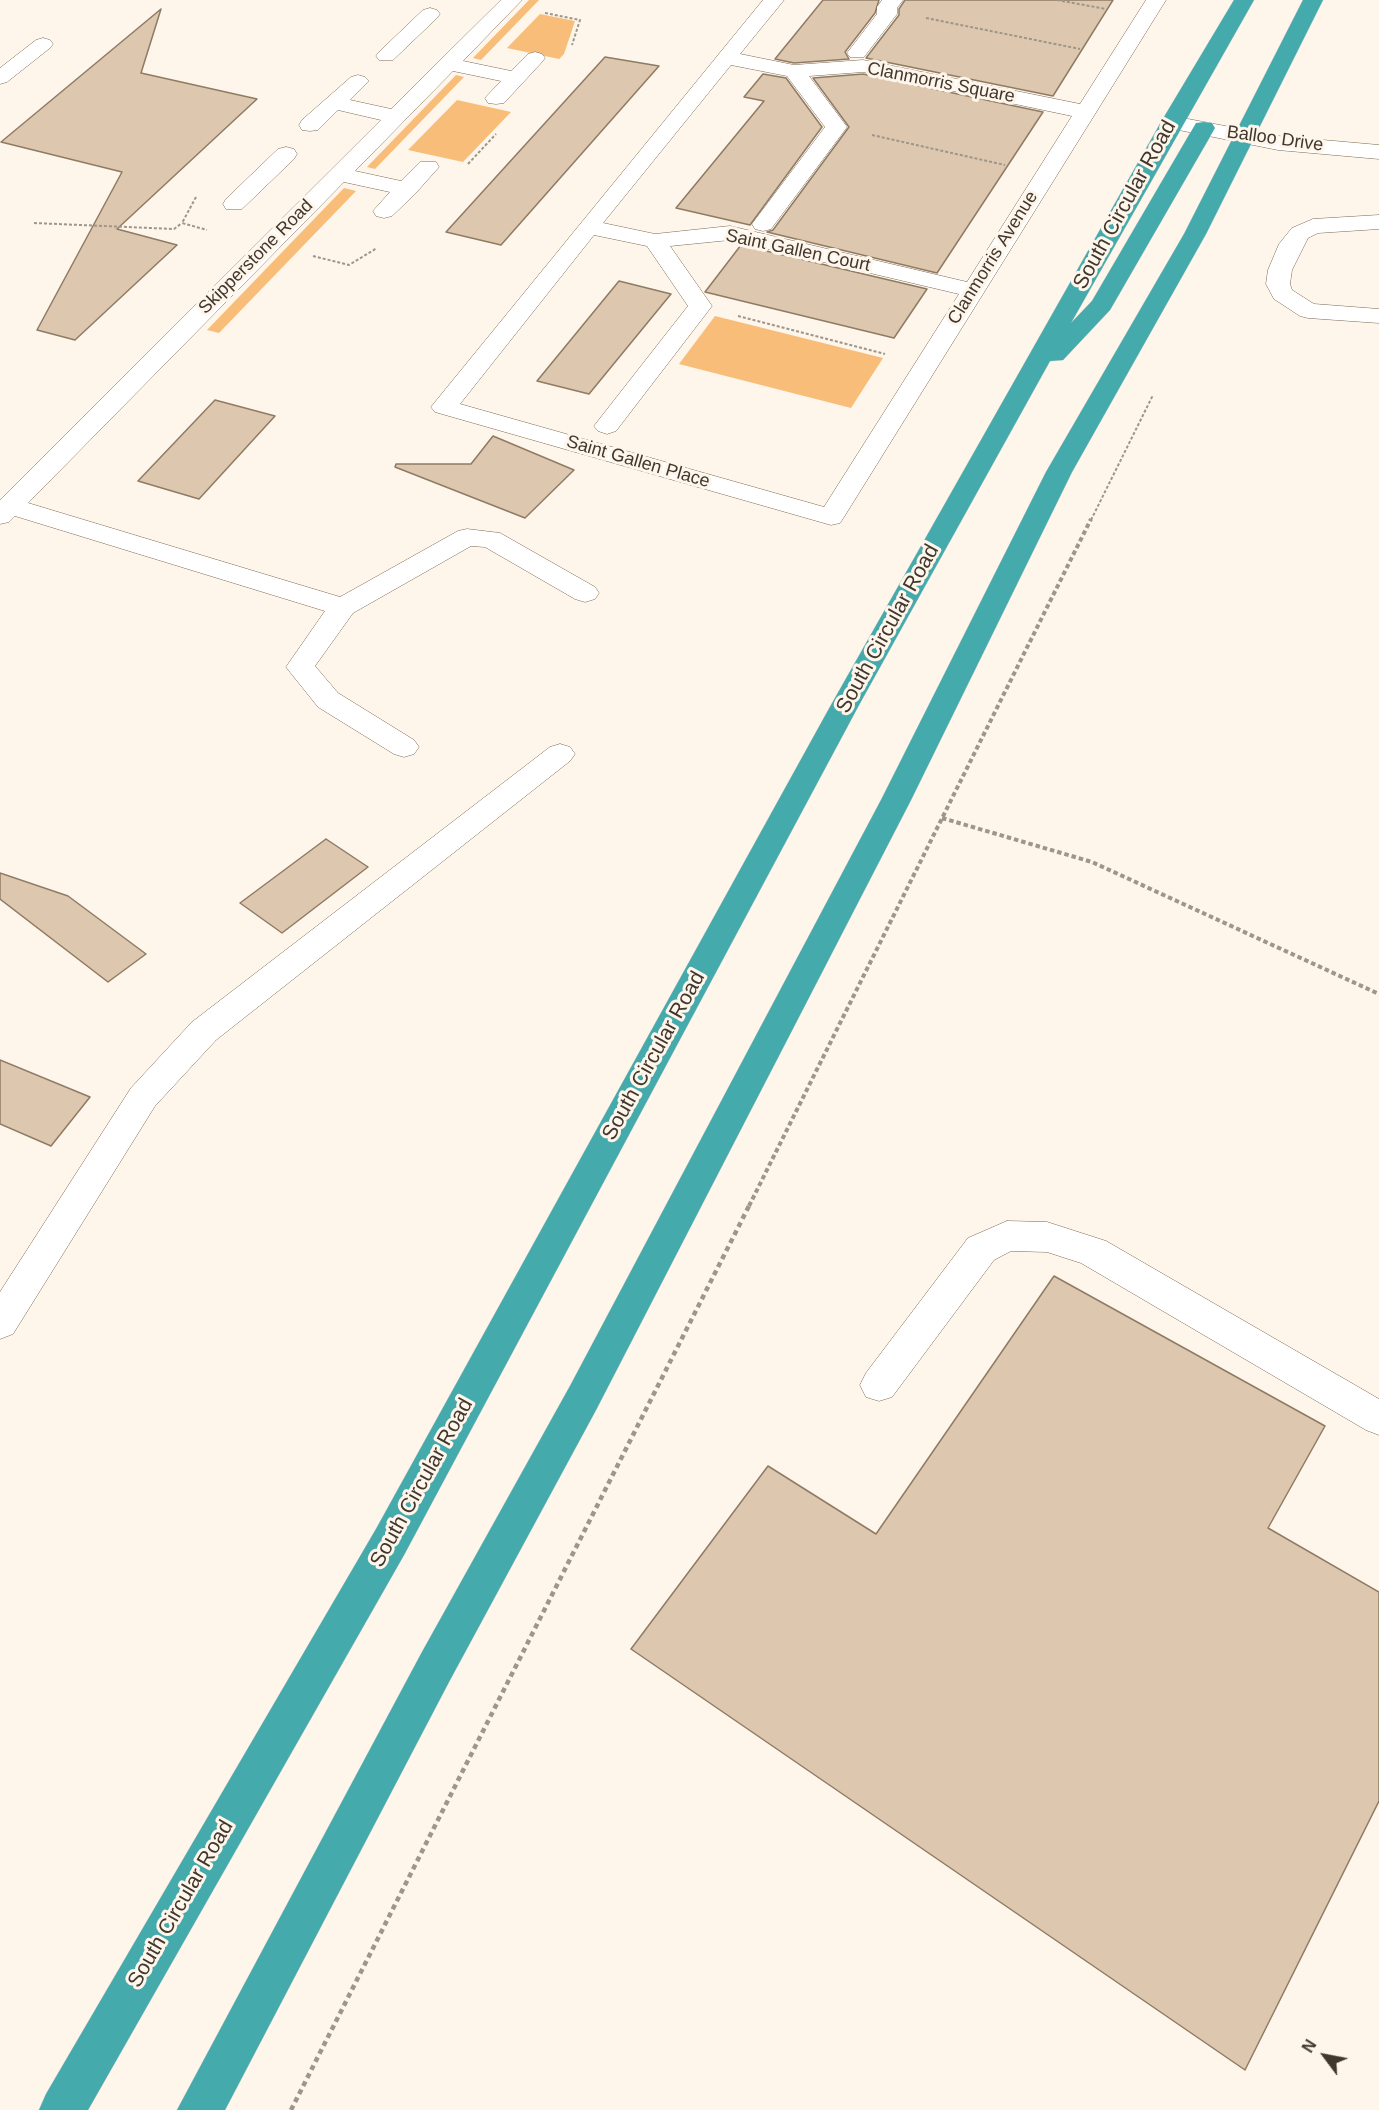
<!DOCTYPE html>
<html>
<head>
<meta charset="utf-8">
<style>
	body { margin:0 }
	#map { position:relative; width:1379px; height:2110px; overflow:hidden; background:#fef5eb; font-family:Helvetica,sans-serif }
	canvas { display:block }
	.north { position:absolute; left:1295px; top:2026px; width:60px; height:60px; -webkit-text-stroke:4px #fef5eb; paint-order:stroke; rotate:302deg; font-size:16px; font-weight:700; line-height:24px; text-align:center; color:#41372e }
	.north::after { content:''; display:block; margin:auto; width:21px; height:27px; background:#41372e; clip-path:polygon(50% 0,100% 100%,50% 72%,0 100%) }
</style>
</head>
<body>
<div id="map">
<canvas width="1379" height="2110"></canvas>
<div class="north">N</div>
</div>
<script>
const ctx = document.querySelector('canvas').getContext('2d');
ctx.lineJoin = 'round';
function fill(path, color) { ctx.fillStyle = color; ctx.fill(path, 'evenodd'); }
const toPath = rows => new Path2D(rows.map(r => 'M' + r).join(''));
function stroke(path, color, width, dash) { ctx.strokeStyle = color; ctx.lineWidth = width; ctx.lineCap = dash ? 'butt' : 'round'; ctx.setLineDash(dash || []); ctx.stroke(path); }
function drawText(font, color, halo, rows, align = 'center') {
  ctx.font = font + ' Helvetica,sans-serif'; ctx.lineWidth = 6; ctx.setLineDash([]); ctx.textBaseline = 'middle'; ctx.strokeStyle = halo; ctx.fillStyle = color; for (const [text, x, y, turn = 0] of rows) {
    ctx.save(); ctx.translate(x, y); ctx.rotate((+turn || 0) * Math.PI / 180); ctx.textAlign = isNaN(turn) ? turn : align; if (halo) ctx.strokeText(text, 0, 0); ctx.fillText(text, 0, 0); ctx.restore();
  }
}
fill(toPath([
	[529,0,539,0,481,60,473,58],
	[540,14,575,21,564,54,559,59,507,48],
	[456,75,464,77,375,169,367,167],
	[457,100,511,112,463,162,408,150],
	[344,188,356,191,219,333,207,330],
	[715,316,883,358,851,408,679,364]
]), '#f8bd79');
const building = toPath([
	[823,0,879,0,875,13,845,52,849,59,794,63,775,59,823,0],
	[905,0,1113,0,1053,96,866,58,899,15,899,9,905,0],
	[161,9,141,73,257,99,117,229,177,245,75,340,37,330,122,172,1,142,161,9],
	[605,57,659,66,501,245,446,232,605,57],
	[763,74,786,78,822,127,750,225,676,208,764,101,744,97,763,74],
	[863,74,1043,112,937,273,767,232,773,230,849,127,813,78,863,74],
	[741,245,927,289,894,338,705,292,741,245],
	[619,281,671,294,589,394,537,381,619,281],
	[215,400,275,416,199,499,138,481,215,400],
	[493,436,574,470,525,518,395,467,396,464,471,464,493,436],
	[326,839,368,867,282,933,240,903,326,839],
	[0,873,68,896,146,954,108,982,0,899,0,873],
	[0,1060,90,1097,51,1146,0,1124,0,1060],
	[1054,1276,1325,1426,1268,1528,1379,1592,1379,1801,1245,2070,631,1649,768,1466,876,1534,1054,1276]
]);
fill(building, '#ddc7ae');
stroke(building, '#8f7b64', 1.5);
const minor = toPath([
	[501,0,522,0,463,61,511,71,528,54,535,52,542,54,545,58,542,62,504,103,496,104,488,103,485,98,501,81,453,71,355,171,401,181,420,162,436,162,439,167,415,194,392,216,384,218,376,216,373,211,390,192,344,182,28,503,340,597,458,531,467,529,500,533,595,587,599,593,595,599,585,602,575,599,485,547,471,546,353,613,315,666,338,693,414,740,419,747,414,754,404,757,394,754,318,707,286,667,325,611,15,516,9,522,0,524,0,500,381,120,338,110,318,130,310,131,302,130,299,125,302,120,351,77,358,75,365,77,369,81,350,100,391,109,501,0],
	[763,0,784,0,740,54,794,65,863,60,1080,104,1146,0,1166,0,844,517,840,523,831,525,435,412,431,407,763,0],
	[731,65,787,76,825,127,752,224,755,229,763,231,771,229,847,127,809,76,863,72,1072,116,967,282,730,226,655,234,603,223,731,65],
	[594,235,647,246,688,306,594,426,598,431,607,434,616,431,712,306,670,246,730,240,959,294,824,507,460,404,594,235],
	[882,0,903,0,897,8,897,14,864,57,850,57,847,53,877,14,877,7,882,0],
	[430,8,437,10,440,14,437,18,393,60,379,60,376,56,379,52,423,10,430,8],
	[43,38,50,40,53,44,50,48,7,82,0,84,0,68,36,40,43,38],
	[1172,116,1278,136,1379,145,1379,159,1278,150,1164,127,1161,122,1164,117,1172,116],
	[286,147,294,149,297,154,294,159,242,209,226,209,223,204,226,199,278,149,286,147],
	[1379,215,1379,229,1318,233,1308,238,1292,270,1290,284,1292,290,1314,304,1379,309,1379,323,1308,318,1300,316,1274,299,1266,284,1268,270,1279,244,1292,228,1313,219,1379,215],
	[560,744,570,747,575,754,570,761,216,1040,155,1106,13,1334,0,1339,0,1292,131,1088,192,1022,550,747,560,744],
	[1007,1221,1047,1222,1106,1241,1379,1399,1379,1435,1366,1430,1081,1263,1047,1252,1011,1251,994,1260,892,1397,879,1401,866,1397,860,1385,866,1373,968,1238,1007,1221]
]);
const highway = toPath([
	[1234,0,1254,0,1071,323,1092,301,1196,123,1204,122,1212,123,1215,128,1110,310,1063,360,1050,361,859,705,404,1555,88,2110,39,2110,46,2094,376,1529,831,705,1161,122,1234,0],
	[1303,0,1323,0,1206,234,1072,472,911,800,596,1410,450,1680,225,2110,177,2110,422,1652,570,1386,881,800,1046,472,1184,234,1303,0]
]);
stroke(minor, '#7e6953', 1);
stroke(highway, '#d5d3d1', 1);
stroke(toPath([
	[1057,0,1106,9],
	[545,13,580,20,572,45],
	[926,18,1080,49],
	[872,135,1005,165],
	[468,164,496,134],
	[196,197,182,223,207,230],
	[34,223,174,229,182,223],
	[313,256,349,265,377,248],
	[738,316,885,354],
	[1091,520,1153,395]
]), '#9e958b', 2, [3, 2]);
stroke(toPath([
	[942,818,1092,862,1379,994],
	[749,1206,1091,519]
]), '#9e958b', 4, [4.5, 3]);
stroke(toPath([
	[291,2110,750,1204]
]), '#9e958b', 4.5, [5, 4]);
fill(minor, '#fff');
fill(highway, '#44aaab');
drawText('18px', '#41372e', '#fef5eb', [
	["Clanmorris Square",941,83,11],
	["Balloo Drive",1275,139,8],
	["Saint Gallen Court",798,251,12],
	["Skipperstone Road",256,257,-45],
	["Clanmorris Avenue",993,258,-58],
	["Saint Gallen Place",638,462,16]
]);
drawText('21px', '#41372e', '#fef5eb', [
	["South Circular Road",1125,205,-61],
	["South Circular Road",888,629,-61],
	["South Circular Road",654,1056,-61],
	["South Circular Road",422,1483,-61],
	["South Circular Road",181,1904,-60]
]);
</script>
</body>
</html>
